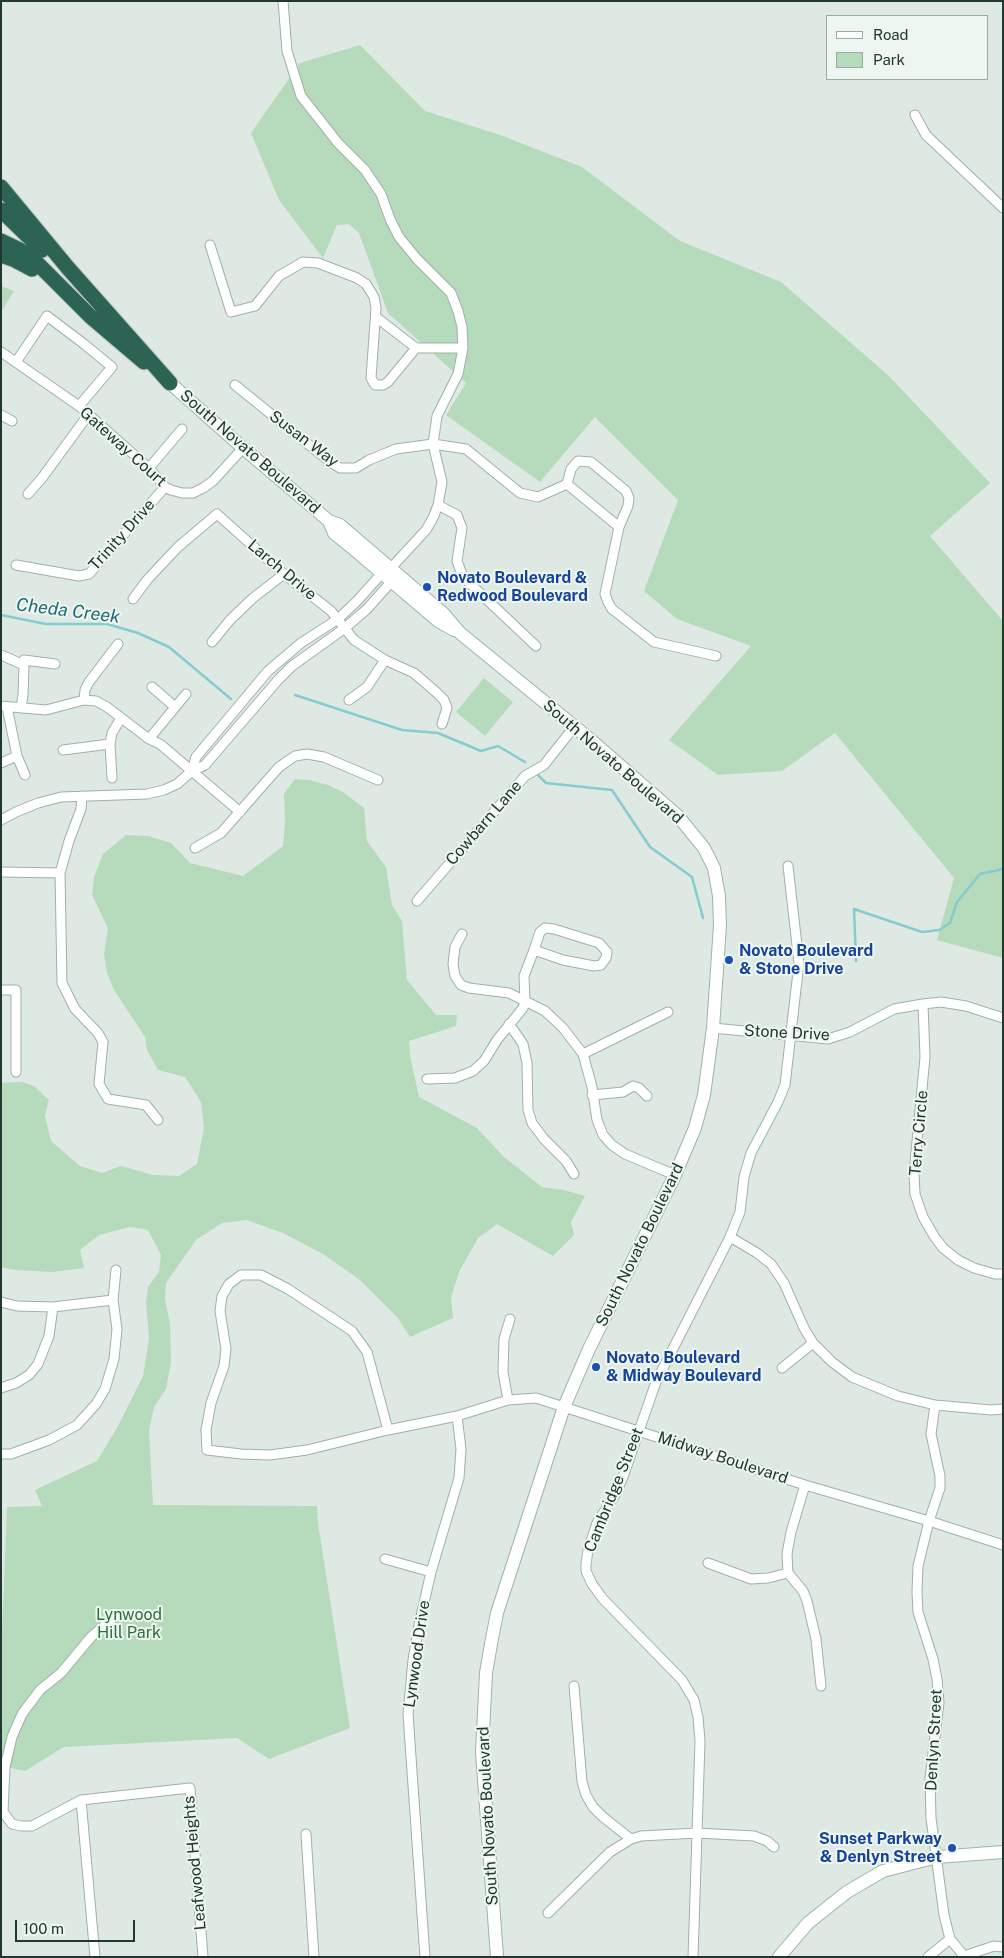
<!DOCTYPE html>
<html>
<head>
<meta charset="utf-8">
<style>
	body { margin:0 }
	#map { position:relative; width:1004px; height:1958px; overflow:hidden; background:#dee9e3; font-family:"Public Sans",sans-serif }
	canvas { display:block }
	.frame { position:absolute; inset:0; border:2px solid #20382f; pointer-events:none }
	.legend { position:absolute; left:826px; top:15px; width:162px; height:65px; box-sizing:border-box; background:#eef6f1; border:1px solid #9caaa3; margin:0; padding:6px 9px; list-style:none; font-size:15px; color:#20382f }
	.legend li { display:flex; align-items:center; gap:10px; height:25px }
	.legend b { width:25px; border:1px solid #9caaa3 }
	.scale { position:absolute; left:15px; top:1920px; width:120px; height:22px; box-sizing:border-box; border:2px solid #20382f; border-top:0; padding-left:6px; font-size:15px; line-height:18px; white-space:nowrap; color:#20382f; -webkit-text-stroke:4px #eef6f1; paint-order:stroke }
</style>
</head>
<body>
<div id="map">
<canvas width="1004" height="1958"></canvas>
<div class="frame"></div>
<ul class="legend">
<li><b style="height:6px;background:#fff"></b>Road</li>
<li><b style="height:14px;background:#b6dabc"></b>Park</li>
</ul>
<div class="scale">100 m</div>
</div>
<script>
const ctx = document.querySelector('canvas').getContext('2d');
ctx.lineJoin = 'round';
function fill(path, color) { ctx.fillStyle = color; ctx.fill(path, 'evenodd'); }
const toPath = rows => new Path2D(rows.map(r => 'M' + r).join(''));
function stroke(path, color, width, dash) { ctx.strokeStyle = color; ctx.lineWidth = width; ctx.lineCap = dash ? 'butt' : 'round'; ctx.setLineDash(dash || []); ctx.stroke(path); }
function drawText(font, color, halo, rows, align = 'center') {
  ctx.font = font + ' "Public Sans",sans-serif'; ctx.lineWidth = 4; ctx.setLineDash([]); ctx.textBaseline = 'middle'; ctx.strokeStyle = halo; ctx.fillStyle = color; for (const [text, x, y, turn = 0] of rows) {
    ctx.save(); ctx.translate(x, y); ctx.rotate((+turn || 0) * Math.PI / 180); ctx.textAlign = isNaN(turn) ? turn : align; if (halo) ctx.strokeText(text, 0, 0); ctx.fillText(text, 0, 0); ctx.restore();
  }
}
fill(toPath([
	[360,45,425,111,503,136,582,167,680,241,781,282,889,376,990,483,930,536,1003,621,1003,958,937,940,954,878,835,733,782,771,718,775,669,740,751,646,677,619,644,591,678,500,595,417,540,482,446,415,466,383,388,313,359,233,349,224,337,225,323,258,279,200,251,133,300,63],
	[1,286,14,291,1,312],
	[484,678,513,702,485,736,456,712],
	[295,779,309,780,328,785,343,792,364,808,367,841,386,867,392,905,402,921,407,980,436,1015,457,1015,456,1026,409,1041,410,1056,419,1097,477,1128,504,1157,542,1187,564,1190,585,1196,571,1222,574,1235,553,1256,497,1224,478,1238,459,1272,451,1298,453,1318,410,1337,397,1317,360,1280,323,1254,283,1233,247,1220,222,1223,196,1240,166,1283,165,1299,170,1324,171,1362,166,1389,154,1407,149,1431,153,1505,317,1506,318,1523,350,1728,269,1759,237,1738,64,1747,25,1771,1,1766,1,1658,7,1507,42,1506,35,1490,97,1461,117,1428,143,1376,149,1339,146,1302,148,1287,159,1272,161,1255,148,1230,130,1227,99,1235,80,1250,84,1268,53,1272,15,1270,1,1267,1,1083,22,1082,34,1086,49,1100,45,1116,51,1141,80,1166,102,1173,121,1166,153,1175,179,1176,197,1164,204,1128,201,1102,185,1077,158,1070,147,1050,145,1037,114,990,107,973,104,954,108,928,92,895,94,877,103,854,126,835,148,836,171,843,190,863,243,876,283,846,285,820,284,794]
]), '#b6dabc');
stroke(toPath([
	[1,615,46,624,107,624,138,633,169,647,231,699],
	[295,695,402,730,438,733,481,751,498,746,525,762],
	[538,775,546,783,612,790,650,847,692,877,703,918],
	[856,961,854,909,922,932,939,930,950,923,957,902,980,874,1003,869]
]), '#86cbce', 2.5);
const street = toPath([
	[915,115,926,135,1003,208],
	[210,245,231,312,255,306,279,276,303,262,318,263,357,278,366,284,374,297,376,308,371,378,375,385,383,385,388,382,416,348],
	[376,317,416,348,463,348],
	[1,352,79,406,149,468,165,487,171,490,182,493,193,493,203,488,213,481,243,448],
	[16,362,47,316,84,344,112,367,79,406],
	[235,385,329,461,340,468,356,468,369,460,396,449,433,444,466,449,520,493,538,497,567,484,619,527,605,594,608,602,612,609,654,642,716,656],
	[1,415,12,421],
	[149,468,182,429],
	[567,484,571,469,578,461,591,462,626,491,629,498,628,506,619,527],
	[28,494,42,478,88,415],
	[438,505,457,515,462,528,457,561,463,577,536,646],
	[16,565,79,576,89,574,165,487],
	[133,599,147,580,178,547,217,514,284,574,331,611,354,640,385,660,414,673,436,692,444,700,447,708,442,724],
	[212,642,230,620,253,598,284,574],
	[1,655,24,665,23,695,21,708],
	[24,665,24,660,55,664],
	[152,687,175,707],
	[84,700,85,690,89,682,118,644],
	[349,700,367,687,385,660],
	[1,706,46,710,84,700,96,701,107,707,149,739,160,744,240,812],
	[149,739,186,694],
	[110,744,112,778],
	[63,750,110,744,112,733,121,718],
	[17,756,25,775],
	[1,763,17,756,7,707],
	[192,771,196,757,268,671,301,643,338,619,358,600,382,573,391,568,426,530,433,518,438,505,442,482,433,444,437,416,458,374,463,348,462,327,458,311,451,293,417,259,399,237,390,219,381,194,365,170,338,143,301,96,287,51,283,1],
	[82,796,81,809,69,841,60,873,62,983,75,1009,98,1033,103,1042,99,1084,108,1099,146,1105,158,1120],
	[1,820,16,812,38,803,61,797,147,794,164,790,177,784,192,771,205,765,278,680,292,666,345,628,367,609,392,581,391,576],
	[195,848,221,833,279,767,295,756,307,754,324,757,378,780],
	[1,872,60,873],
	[417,901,525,776,544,765,574,727],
	[545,928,554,929,599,943,607,952,606,958,601,965,594,966,563,960,534,950,540,932,545,928],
	[462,934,455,947,453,964,455,976,461,985,469,988,509,993,545,1011,563,1028,583,1054,592,1087,597,1120,603,1135,612,1145,625,1154,675,1175],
	[1,990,16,990,16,1072],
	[923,1004,925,1057,914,1173,915,1194,923,1217,934,1236,943,1248,958,1260,974,1268,995,1274,1003,1274],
	[509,1024,523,1044,527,1063,528,1110,532,1123,544,1139,566,1161,574,1174],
	[713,1028,828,1039,850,1032,894,1009,923,1004,941,1002,966,1006,1003,1018],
	[583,1054,668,1012],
	[427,1079,455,1078,473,1071,484,1061,497,1040,523,1008,525,1001,524,976,534,950],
	[592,1095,623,1092,633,1086,639,1088,647,1096],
	[730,1237,757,1253,771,1264,784,1283,804,1328,813,1343,832,1362,852,1377,898,1396,935,1405,991,1410,1003,1409],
	[1,1302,17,1306,53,1307,113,1300],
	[782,1368,813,1343],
	[1,1388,16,1383,29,1375,38,1364,49,1336,53,1307],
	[508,1400,503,1372,504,1339,510,1319],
	[935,1405,931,1434,940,1476,940,1488,929,1521,918,1566,917,1592,918,1612,933,1659,937,1679,939,1703,930,1778,931,1818,944,1915,950,1939,965,1957],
	[388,1430,367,1352,352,1331,288,1289,261,1275,241,1275,229,1284,222,1296,220,1311,226,1349,224,1366,211,1403,206,1430,207,1450,241,1454,270,1455,307,1450,388,1430,457,1416,508,1400,536,1398,805,1485,929,1521,1003,1545],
	[1,1454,11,1454,49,1440,77,1425,96,1404,105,1389,114,1359,117,1329,113,1300,116,1270],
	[805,1485,791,1532,787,1554,788,1573,803,1591,807,1601,816,1639,821,1686],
	[385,1559,431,1572],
	[708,1563,751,1579,768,1578,788,1573],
	[118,1614,91,1637,61,1673,40,1690,22,1714,12,1737,5,1767,3,1812,12,1824,21,1826,32,1826,81,1800,190,1788,203,1957],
	[574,1686,582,1782,586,1795,593,1807,603,1817,631,1839],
	[81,1800,95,1957],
	[306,1834,314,1957],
	[548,1913,610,1852,631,1839,641,1836,697,1833,754,1836,767,1841,774,1847],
	[964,1956,994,1946,1003,1947],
	[425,1957,408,1714,413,1660,419,1625,431,1572,459,1478,461,1449,457,1416],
	[693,1957,700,1741,698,1717,694,1700,682,1680,603,1599,592,1584,586,1571,586,1564,588,1550,597,1523,616,1493,623,1477,656,1382,730,1237,740,1212,744,1177,751,1153,778,1102,785,1085,799,963,788,866],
	[928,1957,950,1939]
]);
const secondary = toPath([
	[170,383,243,448,329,521,340,525,444,614,460,633,592,741,678,816,704,848,714,868,719,896,720,925,713,1028,704,1095,695,1128,675,1175,589,1349,564,1407,497,1613,491,1644,486,1673,482,1752,497,1957],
	[329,521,334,533,350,546,438,621,454,630],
	[779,1957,808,1923,847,1892,883,1871,937,1857,1003,1852]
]);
const highway = toPath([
	[1,187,68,268,170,383],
	[1,210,42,250],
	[1,241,20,250,34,260,90,316,144,362],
	[1,255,15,260,32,269]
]);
stroke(street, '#a1b0a9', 11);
stroke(secondary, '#9db4a9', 14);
stroke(highway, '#bcc3c1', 17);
stroke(street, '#fff', 9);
stroke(secondary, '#fff', 12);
stroke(highway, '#2c6352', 15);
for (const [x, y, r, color] of [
	[427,587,5,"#1a4fb4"],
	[729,960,5,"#1a4fb4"],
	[596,1367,5,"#1a4fb4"],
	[952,1848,5,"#1a4fb4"]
]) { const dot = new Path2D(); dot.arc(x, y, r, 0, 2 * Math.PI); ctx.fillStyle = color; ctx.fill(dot); stroke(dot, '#eef6f1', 2); }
drawText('16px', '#20382f', '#eef6f1', [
	["Susan Way",304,439,37],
	["Gateway Court",123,447,42],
	["South Novato Boulevard",250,452,41],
	["Trinity Drive",122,535,-48],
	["Larch Drive",282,570,40],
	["South Novato Boulevard",613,762,41],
	["Cowbarn Lane",484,823,-49],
	["Stone Drive",787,1033,3],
	["Terry Circle",919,1133,-85],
	["South Novato Boulevard",640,1245,-64],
	["Midway Boulevard",723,1458,18],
	["Cambridge Street",614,1490,-68],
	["Lynwood Drive",417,1654,-82],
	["Denlyn Street",934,1740,-87],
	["South Novato Boulevard",488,1816,-93],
	["Leafwood Heights",195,1863,-95]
]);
drawText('bold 16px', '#164399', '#eef6f1', [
	["Novato Boulevard &",437,578],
	["Redwood Boulevard",437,596],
	["Novato Boulevard",739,951],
	["& Stone Drive",739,969],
	["Novato Boulevard",606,1358],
	["& Midway Boulevard",606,1376],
	["Sunset Parkway",942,1839,"right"],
	["& Denlyn Street",942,1857,"right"]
], 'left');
drawText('16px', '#2b6d3d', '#eef6f1', [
	["Lynwood",129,1615],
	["Hill Park",129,1633]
]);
drawText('italic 18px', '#1c6d72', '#eef6f1', [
	["Cheda Creek",68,611,7]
]);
</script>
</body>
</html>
